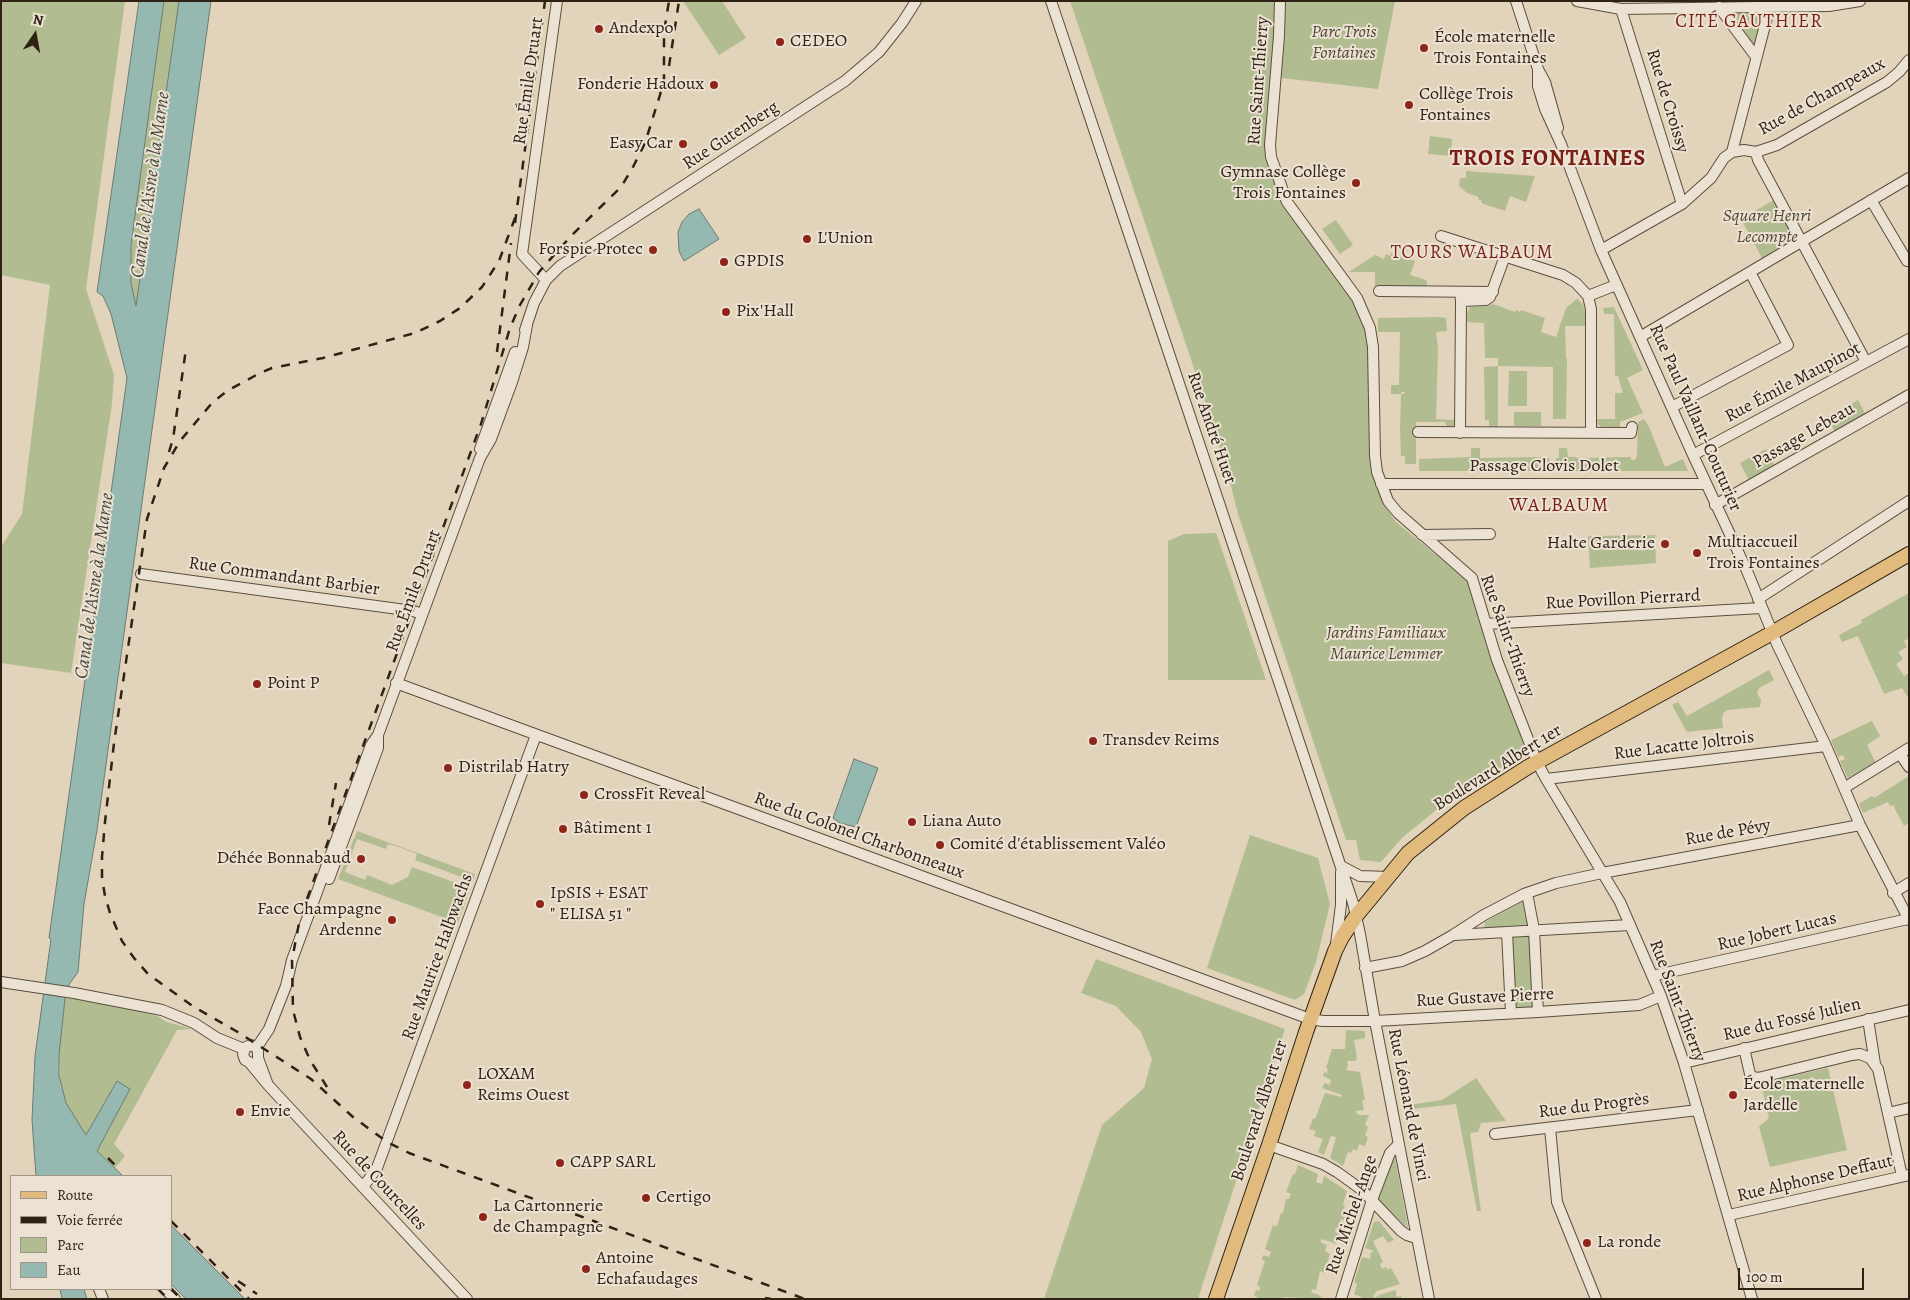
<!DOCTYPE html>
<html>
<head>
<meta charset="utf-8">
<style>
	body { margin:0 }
	#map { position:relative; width:1910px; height:1300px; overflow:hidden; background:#e2d3bb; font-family:Alegreya,serif }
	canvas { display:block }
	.frame { position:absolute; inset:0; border:2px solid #2f2215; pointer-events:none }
	.legend { position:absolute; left:10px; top:1175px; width:162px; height:115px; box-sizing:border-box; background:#ece2d3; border:1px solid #a09587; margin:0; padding:6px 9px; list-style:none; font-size:15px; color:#2f2215 }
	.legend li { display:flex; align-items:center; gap:10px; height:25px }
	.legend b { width:25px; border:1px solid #a09587 }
	.north { position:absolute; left:10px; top:10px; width:50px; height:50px; -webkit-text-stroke:4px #ece2d3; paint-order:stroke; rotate:12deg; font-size:14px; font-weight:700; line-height:20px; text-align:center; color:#2f2215 }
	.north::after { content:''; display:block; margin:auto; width:18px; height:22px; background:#2f2215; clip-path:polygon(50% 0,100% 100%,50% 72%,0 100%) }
	.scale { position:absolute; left:1738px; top:1268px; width:126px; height:22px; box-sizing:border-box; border:2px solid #2f2215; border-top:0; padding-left:6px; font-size:15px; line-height:18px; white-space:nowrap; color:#2f2215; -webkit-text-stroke:4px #ece2d3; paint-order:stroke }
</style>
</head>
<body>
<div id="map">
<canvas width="1910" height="1300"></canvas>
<div class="frame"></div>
<ul class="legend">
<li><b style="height:6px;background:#e1ba7e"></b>Route</li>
<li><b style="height:6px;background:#2f2215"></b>Voie ferrée</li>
<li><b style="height:14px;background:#b2bc91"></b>Parc</li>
<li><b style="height:14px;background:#95b8b1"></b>Eau</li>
</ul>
<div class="north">N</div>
<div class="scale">100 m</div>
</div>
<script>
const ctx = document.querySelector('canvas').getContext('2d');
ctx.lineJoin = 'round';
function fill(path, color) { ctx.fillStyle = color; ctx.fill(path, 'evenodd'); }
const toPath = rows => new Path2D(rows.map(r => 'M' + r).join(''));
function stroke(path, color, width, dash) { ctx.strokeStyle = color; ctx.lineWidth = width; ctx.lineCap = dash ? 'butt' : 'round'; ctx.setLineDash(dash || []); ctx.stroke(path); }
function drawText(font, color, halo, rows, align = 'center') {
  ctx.font = font + ' Alegreya,serif'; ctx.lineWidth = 4; ctx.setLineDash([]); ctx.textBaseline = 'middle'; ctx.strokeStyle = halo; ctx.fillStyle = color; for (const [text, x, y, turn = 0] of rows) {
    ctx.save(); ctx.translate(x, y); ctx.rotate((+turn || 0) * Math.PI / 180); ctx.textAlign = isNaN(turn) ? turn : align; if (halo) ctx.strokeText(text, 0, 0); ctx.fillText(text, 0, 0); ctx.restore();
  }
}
fill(toPath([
	[1,1,125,1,86,289,114,375,112,404,71,673,1,663,1,547,22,514,50,285,1,275],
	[164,1,179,1,137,308,132,290,130,271,132,236],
	[683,1,722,1,746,38,719,55],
	[1070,1,1274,1,1275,10,1266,159,1292,214,1349,292,1368,334,1375,476,1384,505,1396,522,1470,583,1475,595,1499,682,1526,749,1524,756,1486,775,1440,807,1403,837,1381,862,1360,860,1356,840,1346,840,1238,514,1227,471,1203,395],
	[1285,1,1395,1,1378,89,1281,78],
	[1725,9,1764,10,1755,48],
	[1430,136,1452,139,1451,156,1428,154],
	[1466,171,1535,176,1526,202,1510,196,1505,211,1481,203,1482,201,1478,199,1479,197,1467,193,1459,186,1460,178,1466,178],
	[1774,200,1794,236,1792,240,1762,258,1741,219],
	[1336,220,1353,245,1340,254,1322,229],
	[1391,253,1415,261,1410,275,1426,280,1428,289,1378,289,1375,286,1375,272,1349,272,1375,255,1384,259,1386,254,1390,256],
	[1577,299,1583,304,1586,315,1585,326,1565,326,1566,358,1567,359,1566,419,1553,419,1553,367,1498,366,1498,428,1489,428,1489,420,1485,420,1484,367,1498,366,1498,358,1485,358,1484,323,1466,322,1467,313,1470,307,1489,306,1493,304,1515,312,1516,310,1520,312,1521,310,1545,318,1541,332,1556,337,1566,308],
	[1614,307,1643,370,1627,378,1643,413,1620,422,1620,428,1602,427,1598,425,1596,419,1615,419,1615,393,1623,393,1618,376,1615,376,1614,314,1604,314,1603,308],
	[1439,317,1446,318,1447,331,1436,332,1438,349,1436,419,1455,420,1456,423,1453,428,1448,429,1445,422,1416,422,1416,464,1405,464,1405,456,1401,456,1400,429,1401,394,1404,394,1405,392,1401,392,1401,394,1391,394,1391,385,1399,385,1400,332,1378,332,1378,318],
	[1509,371,1527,371,1527,406,1508,406],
	[1858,400,1868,419,1836,434,1827,417],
	[1514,412,1541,412,1541,426,1514,426],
	[1644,419,1649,427,1665,467,1683,459,1688,471,1419,471,1419,459,1471,457,1471,448,1480,448,1480,458,1541,457,1542,458,1549,458,1550,463,1556,463,1556,458,1559,458,1559,448,1567,448,1568,457,1576,457,1577,458,1631,457,1631,460,1635,460,1637,456,1638,422],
	[1766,449,1776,468,1750,482,1740,463],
	[1216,533,1219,541,1266,680,1168,680,1168,541,1184,534],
	[1655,535,1656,563,1590,568,1588,536],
	[1909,593,1909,638,1904,641,1907,647,1898,652,1903,659,1896,664,1904,676,1909,673,1909,699,1902,688,1884,694,1858,636,1842,642,1839,635,1862,623,1861,620],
	[1769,670,1774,680,1759,688,1757,693,1761,700,1760,707,1728,710,1724,712,1722,718,1723,728,1687,732,1672,705,1678,702,1687,716],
	[1872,721,1880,736,1867,745,1876,763,1849,781,1840,761,1845,759,1843,755,1838,757,1831,740],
	[1909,776,1909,823,1904,826,1893,805,1890,806,1888,802,1863,813,1859,804,1872,796,1874,798],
	[357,831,475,874,473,881,415,860,417,854,396,846,388,844,386,849,357,839,345,872,365,880,367,875,392,885,408,877,412,867,470,888,458,923,338,879],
	[1250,835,1318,858,1330,904,1316,962,1304,994,1295,1000,1207,968],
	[1522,902,1525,903,1531,927,1487,930,1484,928,1485,922],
	[1531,935,1535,1008,1517,1009,1514,1008,1512,936],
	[1096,959,1285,1029,1198,1299,1044,1299,1102,1125,1144,1088,1152,1059,1141,1032,1116,1006,1081,993],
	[65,996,105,1002,157,1016,167,1022,192,1029,177,1030,114,1144,125,1156,115,1168,97,1151,117,1081,86,1135,66,1104,61,1088,59,1055],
	[1346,1030,1365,1031,1365,1038,1354,1040,1357,1059,1355,1061,1347,1061,1348,1065,1346,1070,1360,1072,1365,1100,1362,1100,1364,1110,1356,1111,1356,1113,1359,1115,1369,1115,1365,1125,1368,1127,1365,1136,1368,1137,1365,1146,1359,1144,1357,1151,1353,1149,1351,1153,1348,1152,1343,1166,1330,1158,1336,1137,1331,1136,1324,1155,1318,1152,1323,1139,1314,1136,1316,1131,1309,1129,1313,1118,1315,1119,1325,1093,1342,1097,1342,1095,1322,1088,1325,1083,1330,1085,1331,1080,1323,1076,1324,1072,1327,1073,1328,1069,1326,1068,1332,1049,1345,1049],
	[1828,1068,1847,1150,1770,1167,1759,1127,1769,1118,1761,1083],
	[1476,1078,1506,1121,1481,1123,1478,1132,1470,1133,1481,1211,1477,1211,1456,1104,1402,1110,1402,1106,1442,1100],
	[1395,1157,1408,1228,1378,1199],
	[1298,1165,1318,1174,1316,1182,1322,1184,1324,1176,1347,1191,1343,1204,1345,1206,1343,1210,1346,1211,1345,1216,1344,1220,1341,1219,1339,1224,1342,1225,1341,1229,1336,1228,1335,1232,1339,1234,1336,1244,1322,1239,1320,1242,1327,1245,1325,1251,1330,1254,1324,1273,1320,1271,1316,1290,1312,1289,1311,1292,1321,1296,1320,1299,1284,1297,1283,1299,1257,1299,1257,1297,1254,1296,1256,1290,1259,1291,1260,1287,1257,1285,1265,1261,1262,1260,1263,1255,1269,1257,1271,1252,1265,1249,1273,1225,1277,1226,1281,1213,1283,1213,1286,1199,1289,1199,1291,1194,1286,1192,1293,1174,1295,1174],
	[1379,1221,1394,1240,1388,1243,1383,1236,1373,1241,1383,1262,1380,1264,1382,1269,1386,1267,1388,1270,1391,1268,1400,1284,1377,1291,1373,1296,1375,1298,1379,1295,1396,1290,1396,1297,1401,1296,1401,1299,1365,1299,1354,1294,1357,1284,1354,1282,1362,1257,1370,1259,1371,1255,1369,1254,1374,1251,1365,1248,1374,1222]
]), '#b2bc91');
const water = toPath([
	[139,1,164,1,131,245,131,283,136,306,179,1,211,1,97,830,84,904,78,972,66,989,59,1055,59,1075,66,1103,86,1135,117,1081,130,1089,97,1151,123,1176,36,1176,32,1120,35,1056,51,939,49,938,127,378,111,314,103,296,97,292,139,1],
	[699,209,719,239,684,261,679,251,678,232,682,222,689,214,699,209],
	[854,759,878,768,856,827,840,823,833,818,854,759],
	[171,1225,245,1299,186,1299,171,1284,171,1225],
	[60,1289,84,1289,87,1299,62,1299,60,1289]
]);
fill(water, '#95b8b1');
stroke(water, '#6c7c73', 1);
const minor = toPath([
	[1051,1,1353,903,1360,934,1375,1021,1429,1299],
	[1280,1,1279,36,1270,145,1271,157,1287,202,1357,298,1370,328,1373,347,1375,456,1377,472,1388,501,1398,513,1472,578,1497,660,1537,762,1546,779,1620,902,1661,996,1684,1063,1752,1299],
	[1516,1,1538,69,1545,82,1558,128],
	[1577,1,1621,9,1829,6,1860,1],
	[1719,7,1756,57],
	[1621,9,1682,204],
	[1538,69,1538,86,1545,109,1561,144,1601,250,1693,455,1747,571,1777,644,1826,746,1860,825,1909,920],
	[1732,152,1770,6],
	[1756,152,1758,160,1866,362],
	[1871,200,1907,261],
	[1441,236,1563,275,1576,283,1588,296,1616,285],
	[1601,250,1682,204,1711,178,1724,158,1732,152,1744,150,1756,152,1777,145,1887,82,1899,72,1909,60],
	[546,280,522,254,557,1],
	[1379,291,1493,292],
	[1460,292,1461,301,1460,433],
	[1588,296,1591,309,1591,433],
	[1461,301,1486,300,1490,297,1505,256],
	[525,330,534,303,546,280,560,266,845,81,879,52,902,23,916,1],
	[1640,337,1909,178],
	[1672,407,1788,345,1750,272],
	[1418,432,1631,433,1632,427],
	[480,449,515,352],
	[1693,455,1909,339],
	[1381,484,1706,484],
	[1715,505,1909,395],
	[1422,535,1490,534],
	[141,574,413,611,422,614],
	[1758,599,1909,501],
	[1486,624,1761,608],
	[396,683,1310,1019,1323,1021,1375,1021,1538,1012,1639,1005,1661,996],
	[1900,754,1909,767],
	[1546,779,1826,746],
	[1844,788,1909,748],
	[1341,866,1360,876,1388,877],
	[329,879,378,748,378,735],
	[1527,893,1534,930,1538,1012],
	[1893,893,1909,883],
	[1507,932,1511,1013],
	[1454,935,1630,925],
	[1336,944,1341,905,1341,872],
	[1365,968,1402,961,1425,951,1453,935,1484,915,1524,894,1556,883,1602,873,1860,825],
	[1652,976,1908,919],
	[1,982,74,993,162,1010,194,1023,217,1038,244,1049],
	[1868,1019,1875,1064],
	[257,1047,269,1029,286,986,292,960,371,745,378,735,480,458,491,439,512,382,523,347,527,325],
	[1744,1048,1750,1074,1753,1077,1758,1078,1852,1055,1860,1054,1870,1058,1878,1069,1902,1176],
	[1684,1063,1909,1010],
	[268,1085,258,1058,258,1049,251,1045,246,1047,243,1054,245,1060,249,1062,268,1085,467,1299],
	[1888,1113,1909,1108],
	[1550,1128,1557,1202,1596,1299],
	[1495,1134,1698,1110],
	[1269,1145,1323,1164,1337,1172,1362,1190,1401,1231,1407,1235,1416,1238],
	[363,1187,377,1168,536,735],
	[1729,1215,1909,1175],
	[99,1289,103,1299],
	[165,1289,175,1299],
	[1341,1299,1372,1200,1390,1153,1399,1144]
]);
const major = toPath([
	[1216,1299,1269,1145,1306,1032,1335,951,1342,937,1356,916,1408,853,1464,808,1528,767,1772,633,1909,554]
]);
stroke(minor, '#5c4e3e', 12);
stroke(major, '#2f2215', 16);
stroke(minor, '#ece2d3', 10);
stroke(major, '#e1ba7e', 14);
stroke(toPath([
	[669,66,679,1],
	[515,218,499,261,482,287,460,308,440,321,415,333,323,358,272,368,260,373,227,391,212,403,180,441,164,468,147,519,114,743,105,822,102,857,102,878,105,896,110,913,122,941,134,958,148,974,194,1007,236,1031,311,1079,353,1117,387,1142,409,1153,805,1299],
	[515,223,545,1],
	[497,352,511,243],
	[169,452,173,439,186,349],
	[329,825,336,783],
	[327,1087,310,1060,300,1037,293,1010,292,960,300,918,481,424,510,328,520,305,539,272,571,236,621,187,633,167,645,143,660,95,664,78,664,32,669,1],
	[108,1158,116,1166],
	[171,1221,249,1299],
	[238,1281,257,1294],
	[158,1289,168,1299],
	[171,1289,181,1299],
	[765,1298,771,1299]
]), '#2f2215', 2.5, [9, 9]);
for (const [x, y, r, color] of [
	[599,29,5,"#8f2418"],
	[780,42,5,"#8f2418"],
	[1424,48,5,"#8f2418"],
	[714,85,5,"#8f2418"],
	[1409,105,5,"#8f2418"],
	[683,144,5,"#8f2418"],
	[1356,183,5,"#8f2418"],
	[807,239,5,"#8f2418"],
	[653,250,5,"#8f2418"],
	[724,262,5,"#8f2418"],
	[726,312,5,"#8f2418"],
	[1665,544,5,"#8f2418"],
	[1697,553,5,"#8f2418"],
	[257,684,5,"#8f2418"],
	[1093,741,5,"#8f2418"],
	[448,768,5,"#8f2418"],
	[584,795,5,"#8f2418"],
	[912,822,5,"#8f2418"],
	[563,829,5,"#8f2418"],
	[940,845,5,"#8f2418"],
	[361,859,5,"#8f2418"],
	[540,904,5,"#8f2418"],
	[392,920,5,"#8f2418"],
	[467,1085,5,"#8f2418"],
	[1733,1095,5,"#8f2418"],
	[240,1112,5,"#8f2418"],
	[560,1163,5,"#8f2418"],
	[646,1198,5,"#8f2418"],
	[483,1217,5,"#8f2418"],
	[1587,1243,5,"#8f2418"],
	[586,1269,5,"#8f2418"]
]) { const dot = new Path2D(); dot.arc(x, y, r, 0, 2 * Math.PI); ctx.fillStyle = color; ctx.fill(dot); stroke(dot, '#ece2d3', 2); }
drawText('18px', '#2f2215', '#ece2d3', [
	["Andexpo",609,29],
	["École maternelle",1434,38],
	["Trois Fontaines",1434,59],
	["CEDEO",790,42],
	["Fonderie Hadoux",704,85,"right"],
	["Collège Trois",1419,95],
	["Fontaines",1419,116],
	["Easy Car",673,144,"right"],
	["Gymnase Collège",1346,173,"right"],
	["Trois Fontaines",1346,194,"right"],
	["L'Union",817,239],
	["Forspie Protec",643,250,"right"],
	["GPDIS",734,262],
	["Pix'Hall",736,312],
	["Multiaccueil",1707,543],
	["Trois Fontaines",1707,564],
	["Halte Garderie",1655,544,"right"],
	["Point P",267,684],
	["Transdev Reims",1103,741],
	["Distrilab Hatry",458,768],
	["CrossFit Reveal",594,795],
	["Liana Auto",922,822],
	["Bâtiment 1",573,829],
	["Comité d'établissement Valéo",950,845],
	["Déhée Bonnabaud",351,859,"right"],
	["IpSIS + ESAT",550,894],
	["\" ELISA 51 \"",550,915],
	["Face Champagne",382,910,"right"],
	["Ardenne",382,931,"right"],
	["LOXAM",477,1075],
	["Reims Ouest",477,1096],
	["École maternelle",1743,1085],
	["Jardelle",1743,1106],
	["Envie",250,1112],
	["CAPP SARL",570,1163],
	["Certigo",656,1198],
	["La Cartonnerie",493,1207],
	["de Champagne",493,1228],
	["La ronde",1597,1243],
	["Antoine",596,1259],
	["Echafaudages",596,1280]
], 'left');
drawText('italic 18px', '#504834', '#ece2d3', [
	["Parc Trois",1344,33],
	["Fontaines",1344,54],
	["Square Henri",1767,217],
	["Lecompte",1767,238],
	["Jardins Familiaux",1386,634],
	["Maurice Lemmer",1386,655]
]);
drawText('18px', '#2f2215', '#ece2d3', [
	["Rue Émile Druart",529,81,-82],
	["Rue Saint-Thierry",1259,81,-86],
	["Rue de Champeaux",1822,97,-29],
	["Rue de Croissy",1667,101,73],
	["Rue Gutenberg",731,136,-33],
	["Rue Émile Maupinot",1793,383,-28],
	["Rue Paul Vaillant-Couturier",1695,418,66],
	["Rue André Huet",1211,428,71],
	["Passage Lebeau",1804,436,-30],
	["Passage Clovis Dolet",1544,467],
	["Rue Commandant Barbier",284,577,8],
	["Rue Émile Druart",414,591,-70],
	["Rue Povillon Pierrard",1623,600,-3],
	["Rue Saint-Thierry",1507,636,70],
	["Rue Lacatte Joltrois",1684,746,-7],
	["Boulevard Albert 1er",1498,768,-32],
	["Rue de Pévy",1728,833,-10],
	["Rue du Colonel Charbonneaux",859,836,20],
	["Rue Jobert Lucas",1777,932,-13],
	["Rue Maurice Halbwachs",438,957,-70],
	["Rue Gustave Pierre",1485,998,-3],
	["Rue Saint-Thierry",1677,1001,69],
	["Rue du Fossé Julien",1792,1020,-13],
	["Rue Léonard de Vinci",1408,1105,79],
	["Rue du Progrès",1594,1106,-7],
	["Boulevard Albert 1er",1260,1111,-72],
	["Rue Alphonse Deffaut",1815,1179,-13],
	["Rue de Courcelles",379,1181,47],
	["Rue Michel-Ange",1352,1215,-71]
]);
ctx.letterSpacing = '1px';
drawText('19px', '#7a1f14', '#ece2d3', [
	["CITÉ GAUTHIER",1749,22],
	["TOURS WALBAUM",1472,253]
]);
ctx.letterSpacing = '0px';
drawText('italic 19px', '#48483c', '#ece2d3', [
	["Canal de l'Aisne à la Marne",151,185,-82],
	["Canal de l'Aisne à la Marne",95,586,-82]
]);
ctx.letterSpacing = '1px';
drawText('20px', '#7a1f14', '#ece2d3', [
	["WALBAUM",1559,506]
]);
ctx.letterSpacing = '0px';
ctx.letterSpacing = '1px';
drawText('bold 22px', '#7a1f14', '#ece2d3', [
	["TROIS FONTAINES",1548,160]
]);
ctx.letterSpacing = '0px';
</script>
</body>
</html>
